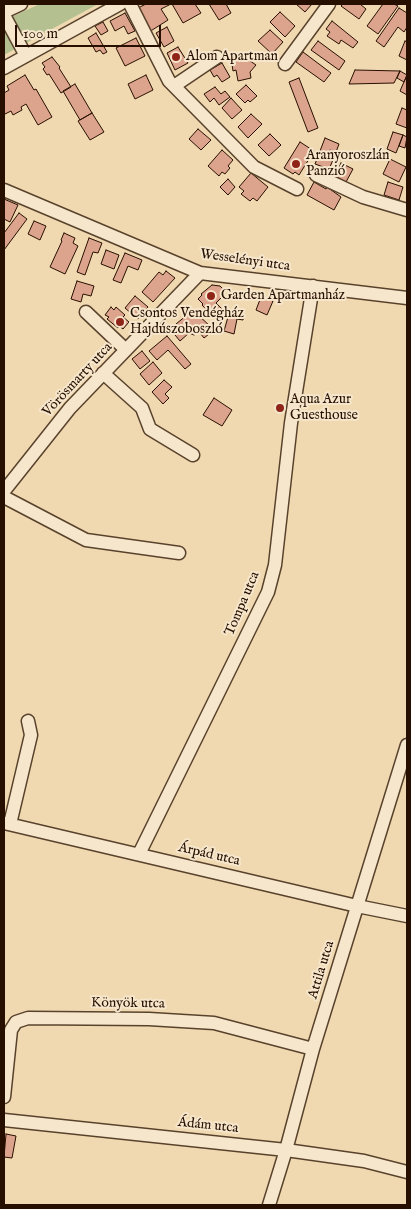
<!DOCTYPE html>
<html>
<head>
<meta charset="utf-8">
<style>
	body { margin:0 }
	#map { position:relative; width:411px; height:1209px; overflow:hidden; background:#f0d9b0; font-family:"IM FELL English",serif }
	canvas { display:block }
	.frame { position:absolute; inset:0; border:5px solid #270f00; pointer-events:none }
	.scale { position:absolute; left:15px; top:25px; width:146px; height:22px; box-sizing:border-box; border:2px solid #270f00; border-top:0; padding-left:6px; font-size:15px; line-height:18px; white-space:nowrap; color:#270f00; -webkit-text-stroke:4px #f5e6cc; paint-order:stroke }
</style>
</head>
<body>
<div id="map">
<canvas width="411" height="1209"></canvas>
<div class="frame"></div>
<div class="scale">100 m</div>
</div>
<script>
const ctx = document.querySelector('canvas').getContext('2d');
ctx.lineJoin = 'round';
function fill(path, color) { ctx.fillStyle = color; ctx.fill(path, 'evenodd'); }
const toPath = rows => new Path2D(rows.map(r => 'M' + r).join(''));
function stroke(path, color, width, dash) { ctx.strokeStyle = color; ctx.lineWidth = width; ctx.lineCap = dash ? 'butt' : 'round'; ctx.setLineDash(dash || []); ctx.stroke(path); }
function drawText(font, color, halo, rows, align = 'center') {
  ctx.font = font + ' "IM FELL English",serif'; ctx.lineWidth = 4; ctx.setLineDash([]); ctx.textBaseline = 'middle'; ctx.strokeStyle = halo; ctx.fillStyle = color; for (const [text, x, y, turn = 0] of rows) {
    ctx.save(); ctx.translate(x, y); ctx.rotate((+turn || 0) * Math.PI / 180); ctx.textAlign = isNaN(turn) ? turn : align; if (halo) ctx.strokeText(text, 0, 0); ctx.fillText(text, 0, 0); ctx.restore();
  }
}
fill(toPath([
	[40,4,98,4,4,55,4,20]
]), '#b4c090');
const building = toPath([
	[146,4,171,4,161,9,168,20,149,32,136,9,146,4],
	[172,4,195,4,201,13,183,23,172,4],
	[209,4,226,4,231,13,219,20,209,4],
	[296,4,312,4,305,12,296,4],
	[343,4,360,4,366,9,359,19,341,6,343,4],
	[383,4,394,4,398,6,378,34,367,26,383,4],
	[399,8,407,13,407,27,404,32,398,27,384,47,376,41,399,8],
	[280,12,295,26,285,37,270,22,280,12],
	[125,13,135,31,128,34,124,26,115,31,110,21,125,13],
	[332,21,358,42,353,48,341,40,339,44,327,36,330,32,326,29,332,21],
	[103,22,108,31,101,35,95,26,103,22],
	[167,27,174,41,164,47,156,33,167,27],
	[270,30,283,42,272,54,258,41,270,30],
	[96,33,107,52,103,54,100,50,96,52,88,38,96,33],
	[136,38,145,56,125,66,116,48,136,38],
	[318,41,345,61,339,70,311,50,318,41],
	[405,41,407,42,407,60,399,56,405,41],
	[178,47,188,63,175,70,167,53,178,47],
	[303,52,331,73,324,82,296,62,303,52],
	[243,56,256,65,250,72,251,78,238,81,236,70,233,71,231,58,243,56],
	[52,57,60,67,59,68,71,87,61,93,49,74,47,75,43,69,45,67,42,63,52,57],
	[222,63,230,77,222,82,217,75,214,77,210,70,222,63],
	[355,70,400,71,394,83,349,84,355,70],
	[400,71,407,75,404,82,397,78,400,71],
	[25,75,34,90,36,89,52,117,38,125,26,104,21,107,22,110,13,115,11,111,5,114,4,112,4,93,9,90,7,86,25,75],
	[146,75,153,90,135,99,128,84,146,75],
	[407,75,407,95,400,91,407,75],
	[299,78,318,128,308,132,289,82,299,78],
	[75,84,92,113,80,120,63,91,75,84],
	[246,85,257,96,250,102,248,100,245,103,236,94,246,85],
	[215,87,221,94,225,91,230,97,219,105,214,98,210,102,204,94,215,87],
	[231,98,242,110,232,119,222,108,231,98],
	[402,108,407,110,407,128,396,124,402,108],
	[92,113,104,132,90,140,78,121,92,113],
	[251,114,262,124,248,138,238,127,251,114],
	[198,129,211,140,201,150,189,139,198,129],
	[393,132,403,135,396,153,387,149,393,132],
	[270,134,281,145,269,156,258,145,270,134],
	[403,135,407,137,405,148,399,146,403,135],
	[325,138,339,144,336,152,330,150,327,158,333,160,329,169,315,164,325,138],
	[300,142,314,151,299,175,295,172,293,174,284,168,300,142],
	[222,150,233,160,228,166,230,168,225,174,222,172,219,176,208,166,222,150],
	[390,159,406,167,399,182,383,174,390,159],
	[341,163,353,169,346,182,335,176,341,163],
	[251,173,268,187,257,201,253,198,250,201,241,194,244,191,239,187,251,173],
	[228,179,235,187,228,195,220,187,228,179],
	[314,182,326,189,327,187,341,197,334,210,307,195,314,182],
	[388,182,403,187,399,200,384,195,388,182],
	[4,199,18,205,10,222,4,219,4,199],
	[19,213,27,219,4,250,4,233,19,213],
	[34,221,46,226,40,240,28,234,34,221],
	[64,233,75,238,73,243,78,246,65,274,50,267,62,241,61,240,64,233],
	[89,238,102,243,98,253,93,252,85,275,77,272,89,238],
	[106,250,119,255,114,269,101,264,106,250],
	[125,253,142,260,138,270,128,266,121,283,113,280,125,253],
	[166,271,175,278,153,302,142,292,159,272,163,275,166,271],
	[77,281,94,286,91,296,83,294,81,302,71,299,77,281],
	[212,285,220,286,225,291,221,295,223,296,216,303,225,312,216,320,202,305,203,304,198,299,202,295,201,294,212,285],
	[135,296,148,307,138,319,125,308,135,296],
	[261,297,273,301,267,315,256,310,261,297],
	[111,307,114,310,116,307,125,315,123,317,129,322,123,329,119,326,118,328,107,319,109,317,105,315,111,307],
	[193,310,214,330,204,338,200,333,194,335,189,333,180,341,170,329,193,310],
	[230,310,244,314,243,320,237,319,234,334,224,331,230,310],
	[167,336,191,364,185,369,168,350,157,360,149,351,167,336],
	[142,351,150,361,140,369,132,359,142,351],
	[153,362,162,373,149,385,140,374,153,362],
	[164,380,172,387,165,394,169,398,163,404,152,392,164,380],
	[214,398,232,410,222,426,203,415,214,398],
	[6,1134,16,1136,12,1158,4,1157,6,1134]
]);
fill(building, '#dda48d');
stroke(building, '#270f00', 1);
const minor = toPath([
	[130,4,169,81,254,167,297,189],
	[4,12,21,4],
	[4,15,26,56],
	[285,64,329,4],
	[4,68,120,4],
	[174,86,217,57],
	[316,175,363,197,407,210],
	[4,190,200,273,407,298],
	[86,312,126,350],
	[103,373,142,408,150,429,193,455],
	[4,491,70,408,200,273],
	[4,497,86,540,179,553],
	[4,823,357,906,407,916],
	[10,824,31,735,28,721],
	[139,854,268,592,275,565,291,423,313,286],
	[4,1097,11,1030,16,1022,28,1018,149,1019,214,1023,313,1049],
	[4,1120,286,1150,364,1161,407,1172],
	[269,1205,286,1150,313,1049,407,745]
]);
stroke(minor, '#59422c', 15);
stroke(minor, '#f5e6cc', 12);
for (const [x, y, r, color] of [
	[176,57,5,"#8f2418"],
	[296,164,5,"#8f2418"],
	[211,296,5,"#8f2418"],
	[120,322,5,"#8f2418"],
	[280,408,5,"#8f2418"]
]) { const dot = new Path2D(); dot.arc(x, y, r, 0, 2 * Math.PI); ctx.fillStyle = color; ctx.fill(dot); stroke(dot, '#f5e6cc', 2); }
drawText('14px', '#270f00', '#f5e6cc', [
	["Alom Apartman",186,57],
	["Aranyoroszlán",306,156],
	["Panzió",306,172],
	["Garden Apartmanház",221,296],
	["Csontos Vendégház",130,314],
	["Hajdúszoboszló",130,330],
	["Aqua Azur",290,400],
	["Guesthouse",290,416]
], 'left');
drawText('14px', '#270f00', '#f5e6cc', [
	["Wesselényi utca",245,261,8],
	["Vörösmarty utca",78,380,-47],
	["Tompa utca",243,604,-67],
	["Árpád utca",209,855,13],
	["Attila utca",322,970,-73],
	["Könyök utca",128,1004,1],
	["Ádám utca",208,1126,6]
]);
</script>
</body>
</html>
